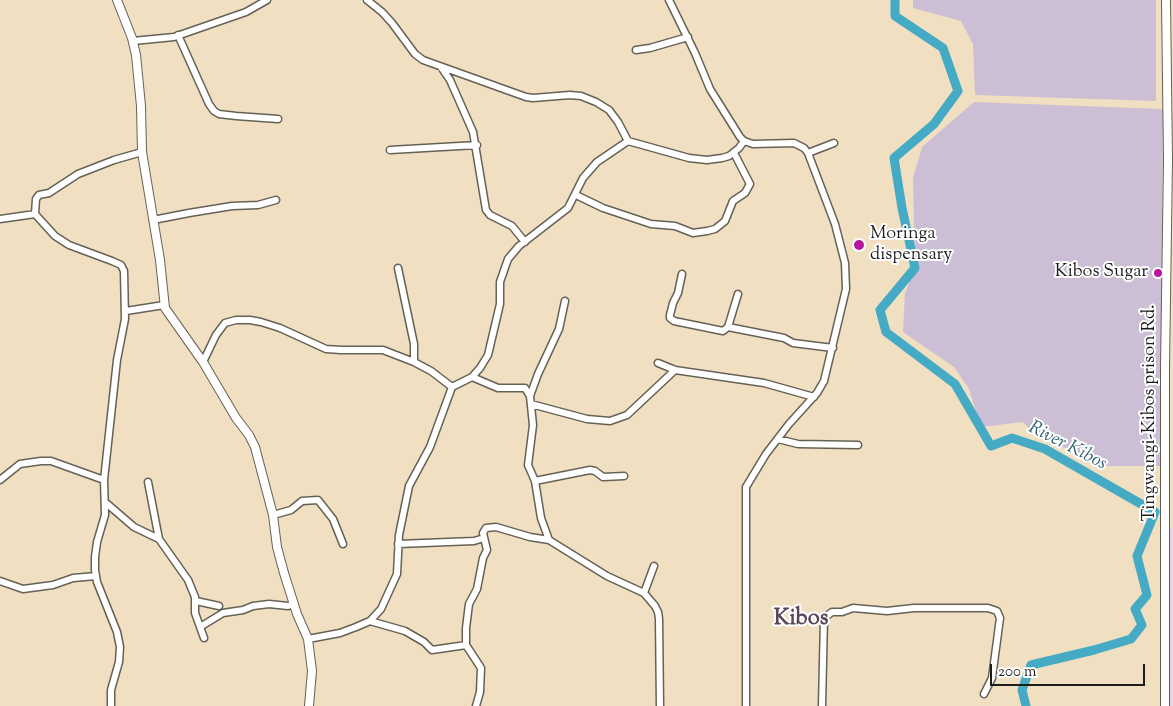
<!DOCTYPE html>
<html>
<head>
<meta charset="utf-8">
<style>
	body { margin:0 }
	#map { position:relative; width:1173px; height:706px; overflow:hidden; background:#f0e0c1; font-family:"Sorts Mill Goudy",serif }
	canvas { display:block }
	.scale { position:absolute; left:990px; top:664px; width:155px; height:22px; box-sizing:border-box; border:2px solid #1c1c1c; border-top:0; padding-left:6px; font-size:15px; line-height:18px; white-space:nowrap; color:#1c1c1c; -webkit-text-stroke:4px #fff; paint-order:stroke }
</style>
</head>
<body>
<div id="map">
<canvas width="1173" height="706"></canvas>
<div class="scale">200 m</div>
</div>
<script>
const ctx = document.querySelector('canvas').getContext('2d');
ctx.lineJoin = 'round';
function fill(path, color) { ctx.fillStyle = color; ctx.fill(path, 'evenodd'); }
const toPath = rows => new Path2D(rows.map(r => 'M' + r).join(''));
function stroke(path, color, width, dash) { ctx.strokeStyle = color; ctx.lineWidth = width; ctx.lineCap = dash ? 'butt' : 'round'; ctx.setLineDash(dash || []); ctx.stroke(path); }
function drawText(font, color, halo, rows, align = 'center') {
  ctx.font = font + ' "Sorts Mill Goudy",serif'; ctx.lineWidth = 4; ctx.setLineDash([]); ctx.textBaseline = 'middle'; ctx.strokeStyle = halo; ctx.fillStyle = color; for (const [text, x, y, turn = 0] of rows) {
    ctx.save(); ctx.translate(x, y); ctx.rotate((+turn || 0) * Math.PI / 180); ctx.textAlign = isNaN(turn) ? turn : align; if (halo) ctx.strokeText(text, 0, 0); ctx.fillText(text, 0, 0); ctx.restore();
  }
}
fill(toPath([
	[1169,528,1173,528,1173,706,1170,706]
]), '#edd0e8');
fill(toPath([
	[913,0,1156,0,1156,101,975,95,973,44,961,21,913,8],
	[974,102,1163,109,1160,466,1099,466,1032,431,1023,422,981,427,969,389,954,367,903,332,905,293,915,268,913,178,922,147]
]), '#ccbed4');
stroke(toPath([
	[895,0,895,16,943,48,958,91,934,124,894,158,902,208,915,268,880,310,886,332,955,384,991,446,1012,438,1045,449,1155,512,1137,556,1147,595,1135,609,1142,625,1131,639,1094,650,1031,665,1022,690,1026,706]
]), '#45aac4', 9);
const minor = toPath([
	[367,0,382,12,392,23,415,54,423,60,526,97,533,98,570,95,581,96,596,102,609,110,618,122,628,141,689,158,707,160,722,158,729,156,739,148,744,141],
	[669,0,695,53,710,89,740,137,744,141,753,144,794,143,804,148,808,153,835,224,845,263,846,289,824,381,817,393,789,424,766,454,746,487,746,706],
	[178,35,209,104,214,111,219,114,236,116,278,119],
	[133,41,174,37,246,12,267,0],
	[636,50,650,48,688,37],
	[441,67,450,80,473,132,486,210,490,215,512,226,525,242],
	[390,150,477,145],
	[808,153,834,143],
	[576,195,603,208,651,224,675,226,693,233,707,231,715,229,725,221,733,201,745,193,750,184,734,153],
	[0,219,35,214],
	[153,220,189,213,232,206,258,205,276,200],
	[398,268,414,344,414,362],
	[682,274,678,293,673,303,670,315,670,318,674,321,723,331,728,327,784,338,793,343,833,348],
	[126,311,164,305],
	[728,327,738,294],
	[203,362,216,335,225,323,236,320,250,320,261,322,280,328,326,349,341,350,383,350,414,362,431,371,452,387],
	[658,363,675,370,764,383,814,397],
	[472,377,498,388,525,388,530,396,533,425,528,465,535,481,541,518,549,540,607,576,644,593,655,606,658,612,659,619,660,706],
	[530,396,538,374,559,329,565,301],
	[531,404,587,419,610,421,627,415,675,370],
	[778,439,798,444,858,445],
	[0,480,20,464,41,461,51,461,104,480],
	[535,481,590,470,595,471,603,477,624,476],
	[148,482,159,539,188,580,195,597,195,613,204,638],
	[105,502,134,527,159,539],
	[273,515,291,510,302,501,318,500,333,519,343,544],
	[398,544,474,541,484,538],
	[0,581,23,589,53,585,73,578,96,576],
	[644,593,654,566],
	[196,601,219,606],
	[370,621,405,631,424,642,432,650,466,645],
	[200,627,223,613,243,610,253,606,269,604,288,606,294,604],
	[308,639,340,633,356,627,370,621,381,609,397,574,399,535,409,486,430,447,452,387,472,377,480,368,488,355,500,304,500,282,508,259,519,246,568,208,583,178,597,162,628,141],
	[111,706,111,690,119,662,120,647,117,632,97,582,95,570,95,557,97,542,105,515,104,480,117,360,125,319,124,271,121,265,112,261,69,245,55,236,35,214,36,199,39,195,49,193,78,174,114,160,142,152],
	[476,706,480,692,481,668,466,645,466,628,469,604,477,589,483,558,487,550,483,533,486,528,496,527,530,537,549,540],
	[822,706,824,618,832,612,842,612,853,608,887,611,914,608,988,608,997,611,1000,618,992,678,984,694]
]);
const tertiary = toPath([
	[117,0,132,38,136,55,141,106,142,152,160,260,165,308,203,362,236,418,249,435,255,447,273,515,277,547,284,573,297,614,308,639,312,671,309,706],
	[1165,706,1165,367,1168,160,1166,0]
]);
stroke(minor, '#666156', 9);
stroke(tertiary, '#666156', 10);
stroke(minor, '#fff', 6);
stroke(tertiary, '#fff', 8);
for (const [x, y, r, color] of [
	[859,245,6,"#b5179e"],
	[1158,273,5,"#b5179e"]
]) { const dot = new Path2D(); dot.arc(x, y, r, 0, 2 * Math.PI); ctx.fillStyle = color; ctx.fill(dot); stroke(dot, '#fff', 2); }
drawText('18px', '#1c1c1c', '#fff', [
	["Moringa",870,235],
	["dispensary",870,256],
	["Kibos Sugar",1148,273,"right"]
], 'left');
drawText('18px', '#1c1c1c', '#fff', [
	["Tingwangi-Kibos prison Rd.",1151,413,-90]
]);
drawText('italic 19px', '#306370', '#fff', [
	["River Kibos",1067,447,27]
]);
drawText('bold 22px', '#5b465a', '#fff', [
	["Kibos",801,620]
]);
</script>
</body>
</html>
